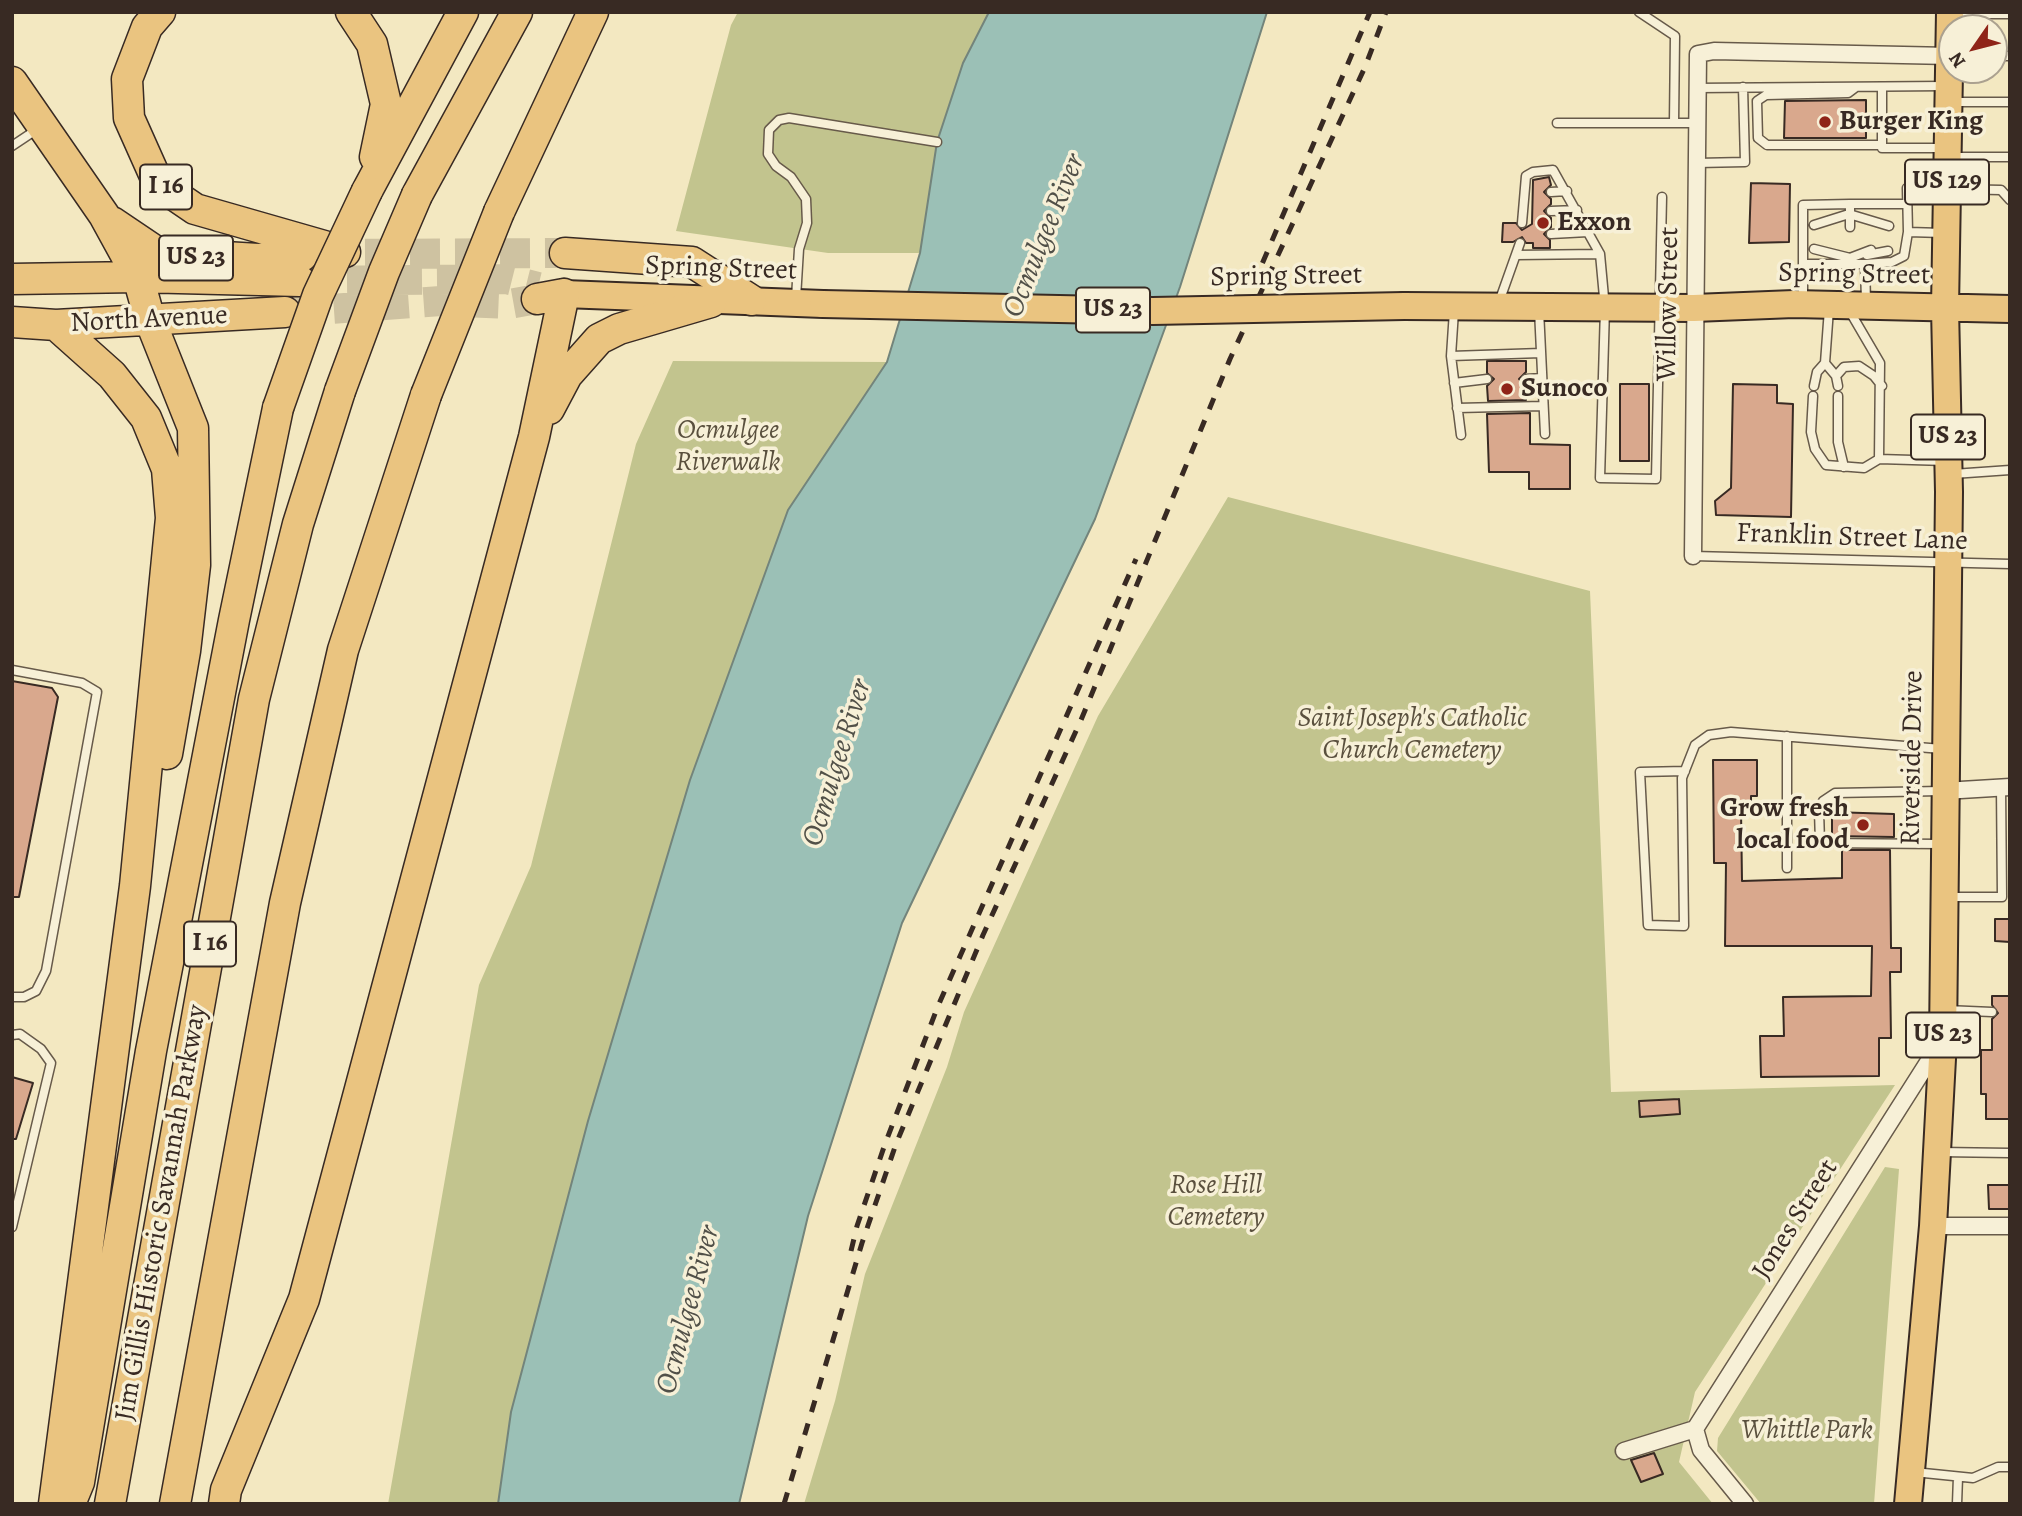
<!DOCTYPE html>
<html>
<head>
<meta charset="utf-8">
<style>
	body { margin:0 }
	#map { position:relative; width:2022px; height:1516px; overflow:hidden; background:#f3e8c1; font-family:Alegreya,serif }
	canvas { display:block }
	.frame { position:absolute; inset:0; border:14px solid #382a23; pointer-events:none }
	.north { position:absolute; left:1938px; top:14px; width:70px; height:70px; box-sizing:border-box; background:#f7f0d7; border:2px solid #aba18f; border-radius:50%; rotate:235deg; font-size:19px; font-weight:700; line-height:28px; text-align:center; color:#382a23 }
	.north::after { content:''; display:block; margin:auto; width:24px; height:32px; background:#8f2418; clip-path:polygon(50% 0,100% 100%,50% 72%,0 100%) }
</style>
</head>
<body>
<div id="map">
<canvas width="2022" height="1516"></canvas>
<div class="frame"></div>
<div class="north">N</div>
</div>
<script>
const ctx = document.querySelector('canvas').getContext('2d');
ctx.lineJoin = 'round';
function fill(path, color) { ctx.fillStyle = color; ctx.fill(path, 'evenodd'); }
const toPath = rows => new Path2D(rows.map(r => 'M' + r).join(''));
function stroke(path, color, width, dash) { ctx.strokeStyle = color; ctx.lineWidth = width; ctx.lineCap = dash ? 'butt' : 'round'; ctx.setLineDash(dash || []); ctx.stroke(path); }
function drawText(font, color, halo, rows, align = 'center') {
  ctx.font = font + ' Alegreya,serif'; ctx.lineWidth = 7; ctx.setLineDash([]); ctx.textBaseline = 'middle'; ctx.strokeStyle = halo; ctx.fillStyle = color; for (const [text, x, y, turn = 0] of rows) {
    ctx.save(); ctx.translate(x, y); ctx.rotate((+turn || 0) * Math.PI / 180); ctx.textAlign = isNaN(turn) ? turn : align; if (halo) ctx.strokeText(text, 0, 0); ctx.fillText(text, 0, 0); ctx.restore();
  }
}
fill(toPath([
	[738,12,989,12,963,63,937,142,920,253,828,253,676,231,731,25],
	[673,361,887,362,788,510,690,780,588,1121,511,1412,498,1504,388,1504,479,985,531,866,636,444],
	[1228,497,1590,591,1611,1092,1895,1085,1695,1392,1679,1462,1713,1504,804,1504,835,1401,865,1274,947,1067,964,1012,1098,716],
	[1885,1167,1899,1169,1874,1504,1761,1504,1717,1451,1718,1438]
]), '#c2c48e');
const water = toPath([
	[989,12,1267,12,1180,287,1095,519,902,923,808,1216,739,1504,498,1504,511,1412,588,1121,690,780,788,510,887,362,920,253,937,142,963,63,989,12]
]);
fill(water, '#9bc0b6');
stroke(water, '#73847b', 2);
const building = toPath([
	[1866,100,1866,138,1784,138,1785,101,1866,100],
	[1549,177,1551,185,1544,192,1551,199,1551,204,1544,211,1551,218,1551,227,1544,234,1550,240,1550,248,1533,248,1533,243,1526,243,1522,237,1513,242,1502,242,1503,223,1516,223,1522,230,1532,224,1533,180,1549,177],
	[1751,183,1790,184,1789,242,1749,243,1751,183],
	[1487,361,1526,361,1526,372,1519,379,1526,386,1526,400,1488,401,1487,386,1494,379,1487,373,1487,361],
	[1620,384,1649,384,1649,461,1620,461,1620,384],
	[1733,384,1777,385,1777,403,1793,404,1791,517,1716,515,1715,501,1731,488,1733,384],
	[1530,413,1530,444,1570,445,1570,489,1529,489,1529,472,1489,472,1487,414,1530,413],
	[12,681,52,688,58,697,19,897,12,897,12,681],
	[1713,760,1757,760,1757,796,1751,796,1751,810,1741,810,1742,881,1842,878,1842,850,1890,850,1891,948,1901,948,1901,972,1890,972,1891,1038,1879,1038,1879,1076,1761,1077,1760,1036,1784,1036,1783,997,1871,996,1872,946,1725,946,1726,863,1714,863,1713,760],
	[1832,812,1894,814,1894,837,1832,836,1832,812],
	[1995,919,2010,919,2010,942,1995,941,1995,919],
	[1992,996,2010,996,2010,1119,1986,1119,1986,1094,1981,1094,1981,1050,1992,1050,1992,1019,1998,1013,1992,1005,1992,996],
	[12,1077,33,1083,16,1139,12,1139,12,1077],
	[1679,1099,1680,1114,1640,1117,1639,1101,1679,1099],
	[1988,1185,2010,1185,2010,1209,1989,1209,1988,1185],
	[1654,1453,1663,1474,1641,1482,1631,1460,1654,1453]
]);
fill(building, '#d9a88d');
stroke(building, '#382a23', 2);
stroke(toPath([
	[320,254,565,253],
	[302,281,506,279,538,287],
	[289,312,441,301,509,304,537,299]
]), '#cec2a1', 30, [30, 15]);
const lane = toPath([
	[1639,12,1675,36,1674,123],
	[1953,14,2010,14],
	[1994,56,2010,56],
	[1856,87,1848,93,1766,95,1757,101,1758,138,1767,145,1882,145],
	[1882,87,1882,148,1944,148],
	[1696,88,1945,86],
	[1953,102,2010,102],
	[1557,123,1696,123],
	[12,146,39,128],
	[1950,157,2010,157],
	[1697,163,1745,162,1743,87],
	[1551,192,1567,191],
	[1551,211,1577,210],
	[1522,223,1526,176,1533,172,1553,170,1600,254,1605,308,1600,478,1656,479,1662,197],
	[1814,225,1849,214,1889,226],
	[1850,227,1850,204,1907,204],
	[1943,233,1908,232,1907,188,2001,190,2010,200],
	[1551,234,1588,232],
	[1814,249,1850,258,1871,250],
	[1516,255,1600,254],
	[1867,255,1888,251],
	[1803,264,1803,205,1850,204],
	[1865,264,1892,262,1904,256,1908,232],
	[796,298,799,249,807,223,806,199,791,177,776,166,768,154,769,130,779,120,789,118,937,142],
	[1499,302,1520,243],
	[1803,302,1803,264,1865,264,1866,302],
	[1539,310,1545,434],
	[1849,310,1880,363,1879,459,1946,461],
	[1454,311,1451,356,1461,435],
	[1451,356,1541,353],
	[1825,363,1836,376,1838,386],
	[1836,376,1844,367,1859,366,1874,376,1882,386],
	[1526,379,1542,378],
	[1454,383,1487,379],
	[1814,386,1817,372,1825,363,1829,309],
	[1813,396,1811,432,1815,449,1826,465,1864,468,1879,459],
	[1838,396,1838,442,1844,467],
	[1457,408,1543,406],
	[1953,474,2010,470],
	[1693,556,2010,564],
	[12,670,82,683,97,692,46,971,36,991,24,997,12,997],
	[1685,771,1640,772,1648,925,1684,926,1682,778,1695,745,1709,735,1731,732,1942,749],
	[1940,844,1820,843,1819,810,1823,801,1835,793,1941,791],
	[1787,868,1787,736],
	[1950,897,2002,897,2001,787],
	[1946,1010,1992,1012],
	[12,1035,20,1034,41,1049,51,1063,12,1227],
	[1940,1152,2010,1153],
	[1914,1472,1973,1478,1998,1467,2010,1467],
	[1957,1504,1958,1477]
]);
const street = toPath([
	[1693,556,1698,54,1714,51,1950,56],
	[1944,791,2010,787],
	[1933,1226,2010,1226],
	[1624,1451,1695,1429],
	[1745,1504,1701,1450,1695,1429,1939,1045]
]);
const primary = toPath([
	[564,294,823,304],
	[1404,306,1694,308,1794,304,2010,309],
	[1908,1504,1933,1226,1943,1040,1949,492,1945,308,1950,12]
]);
const highway = toPath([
	[160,12,147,27,127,79,129,118,154,174,173,194,195,209,345,252],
	[351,12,372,44,386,104,375,157],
	[12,82,104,215,138,277,150,320,193,428,195,565,185,651,167,754],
	[367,191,463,12],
	[417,195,517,12],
	[499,212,593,12],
	[112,222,158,253,258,259,302,256],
	[565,253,692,262,751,300],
	[12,279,138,277,300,281],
	[537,299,564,294],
	[12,322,56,325,285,312],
	[549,409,567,375,599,339,619,329,711,302],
	[54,1504,135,886,171,518,167,469,146,418,112,375,56,325],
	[70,1504,79,1482,151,1051,234,620,278,408],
	[110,1504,254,699,298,524,340,391],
	[175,1504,285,903,343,650,426,395],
	[224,1504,226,1490,304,1299,534,437,564,294]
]);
stroke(lane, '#675a4a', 11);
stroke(street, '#675a4a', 19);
stroke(primary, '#382a23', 30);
stroke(highway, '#382a23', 33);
stroke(lane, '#f7f0d7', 8);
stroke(street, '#f7f0d7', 16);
stroke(primary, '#eac480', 26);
stroke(highway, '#eac480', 30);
stroke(toPath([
	[1253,285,1370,12],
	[851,1251,857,1226,885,1144,938,1006,1136,559],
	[784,1504,862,1243,896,1144,983,935,1081,720,1230,359,1365,67,1386,12]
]), '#382a23', 5, [12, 12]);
const primaryBridge = toPath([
	[823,304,1153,311,1404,306]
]);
const highwayBridge = toPath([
	[340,391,384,272,417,195],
	[426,395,499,212],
	[278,408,318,295,367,191]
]);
stroke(primaryBridge, '#382a23', 30, []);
stroke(highwayBridge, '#382a23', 33, []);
stroke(primaryBridge, '#eac480', 26);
stroke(highwayBridge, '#eac480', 30);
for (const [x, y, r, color] of [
	[1825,122,7,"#8f2418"],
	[1543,223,7,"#8f2418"],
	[1507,389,7,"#8f2418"],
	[1863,825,7,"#8f2418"]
]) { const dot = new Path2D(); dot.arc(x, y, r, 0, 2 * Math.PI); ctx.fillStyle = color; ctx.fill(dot); stroke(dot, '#f7f0d7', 2.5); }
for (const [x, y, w] of [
	[1947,182,84],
	[166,187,52],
	[196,258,74],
	[1113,310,74],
	[1948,437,74],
	[210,944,52],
	[1943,1035,74]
]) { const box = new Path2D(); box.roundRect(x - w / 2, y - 22.5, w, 45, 5); ctx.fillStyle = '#f7f0d7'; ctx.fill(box); stroke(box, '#382a23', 2); }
drawText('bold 26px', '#382a23', null, [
	["US 129",1947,182],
	["I 16",166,187],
	["US 23",196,258],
	["US 23",1113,310],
	["US 23",1948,437],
	["I 16",210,944],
	["US 23",1943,1035]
]);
drawText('bold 28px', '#382a23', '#f7f0d7', [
	["Burger King",1839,122],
	["Exxon",1557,223],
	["Sunoco",1521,389],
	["Grow fresh",1849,809,"right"],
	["local food",1849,841,"right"]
], 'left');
drawText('28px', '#382a23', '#f7f0d7', [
	["Spring Street",721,269,2],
	["Spring Street",1854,275,1],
	["Spring Street",1286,277,-1],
	["Willow Street",1669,304,-89],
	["North Avenue",149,320,-3],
	["Franklin Street Lane",1852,538,2],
	["Riverside Drive",1913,758,-89],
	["Jim Gillis Historic Savannah Parkway",162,1213,-80],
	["Jones Street",1796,1220,-58]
]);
drawText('italic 28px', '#5a503e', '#f7f0d7', [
	["Ocmulgee",728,431],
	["Riverwalk",728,463],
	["Saint Joseph's Catholic",1412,719],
	["Church Cemetery",1412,751],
	["Rose Hill",1216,1186],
	["Cemetery",1216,1218],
	["Whittle Park",1807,1431]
]);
drawText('italic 30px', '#515048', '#f7f0d7', [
	["Ocmulgee River",1045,236,-68],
	["Ocmulgee River",838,763,-73],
	["Ocmulgee River",689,1310,-75]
]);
</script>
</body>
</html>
